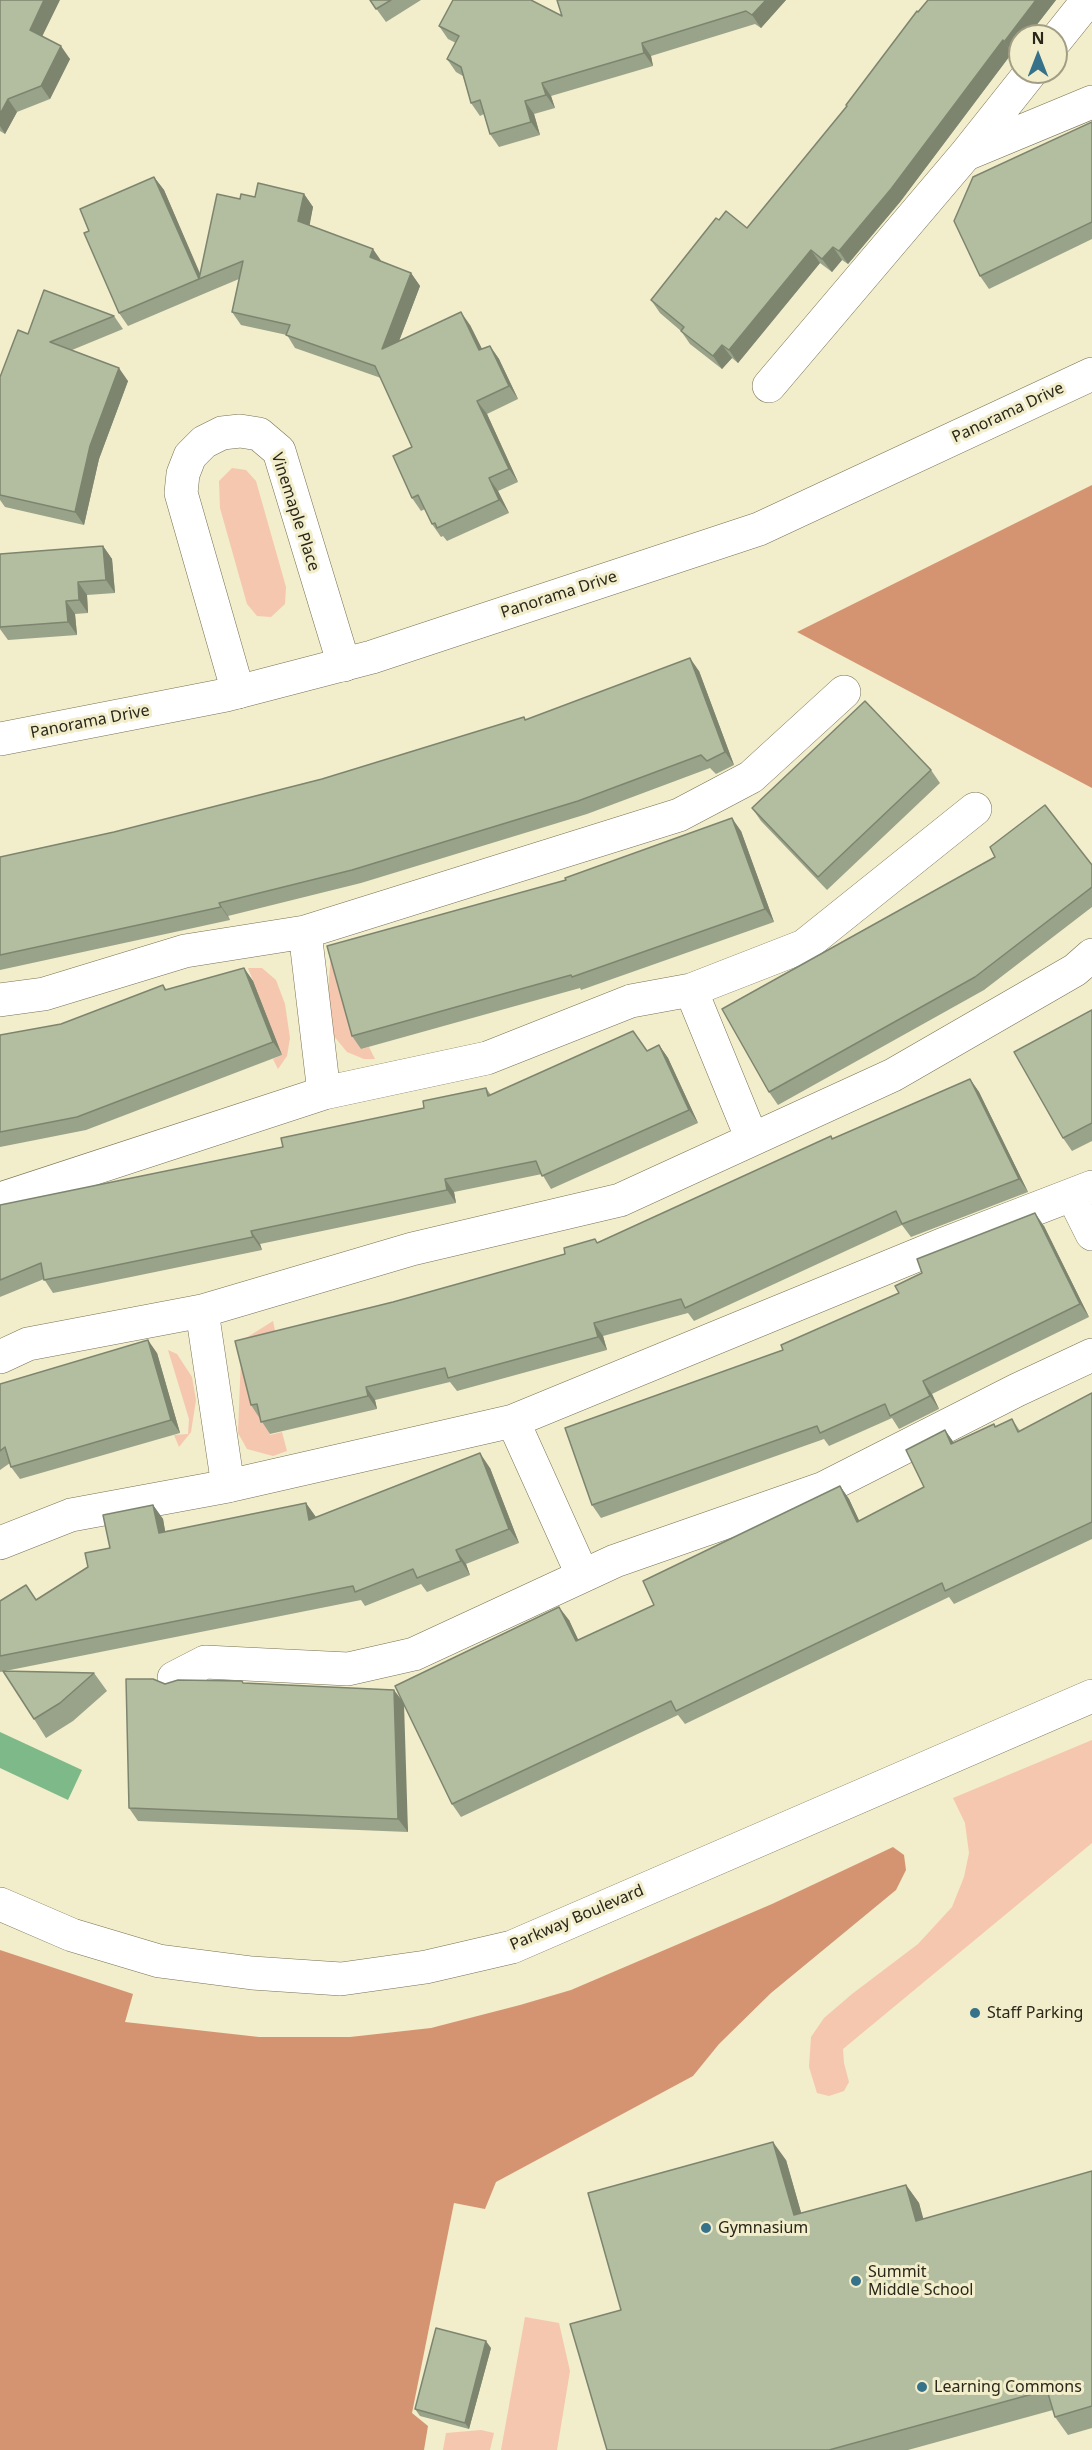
<!DOCTYPE html>
<html>
<head>
<meta charset="utf-8">
<style>
	body { margin:0 }
	#map { position:relative; width:1092px; height:2450px; overflow:hidden; background:#f2edcb; font-family:"Noto Sans",sans-serif }
	canvas { display:block }
	.north { position:absolute; left:1008px; top:24px; width:60px; height:60px; box-sizing:border-box; background:#f2edcb; border:2px solid #a29e84; border-radius:50%; rotate:0deg; font-size:16px; font-weight:700; line-height:24px; text-align:center; color:#29271a }
	.north::after { content:''; display:block; margin:auto; width:21px; height:27px; background:#367289; clip-path:polygon(50% 0,100% 100%,50% 72%,0 100%) }
</style>
</head>
<body>
<div id="map">
<canvas width="1092" height="2450"></canvas>
<div class="north">N</div>
</div>
<script>
const ctx = document.querySelector('canvas').getContext('2d');
ctx.lineJoin = 'round';
function fill(path, color) { ctx.fillStyle = color; ctx.fill(path, 'evenodd'); }
const toPath = rows => new Path2D(rows.map(r => 'M' + r).join(''));
function stroke(path, color, width, dash) { ctx.strokeStyle = color; ctx.lineWidth = width; ctx.lineCap = dash ? 'butt' : 'round'; ctx.setLineDash(dash || []); ctx.stroke(path); }
function drawText(font, color, halo, rows, align = 'center') {
  ctx.font = font + ' "Noto Sans",sans-serif'; ctx.lineWidth = 6; ctx.setLineDash([]); ctx.textBaseline = 'middle'; ctx.strokeStyle = halo; ctx.fillStyle = color; for (const [text, x, y, turn = 0] of rows) {
    ctx.save(); ctx.translate(x, y); ctx.rotate((+turn || 0) * Math.PI / 180); ctx.textAlign = isNaN(turn) ? turn : align; if (halo) ctx.strokeText(text, 0, 0); ctx.fillText(text, 0, 0); ctx.restore();
  }
}
fill(toPath([
	[232,468,246,470,256,481,286,587,285,604,271,617,257,616,247,604,220,508,219,481],
	[331,954,361,1049,369,1047,375,1059,364,1059,347,1052,333,1035,328,992],
	[248,968,262,968,276,980,285,1004,290,1038,287,1056,278,1069,273,1059,282,1055],
	[273,1321,278,1345,266,1417,270,1435,282,1432,287,1451,273,1456,247,1449,238,1433,241,1356,246,1338],
	[168,1350,177,1354,192,1377,196,1400,191,1432,179,1447,174,1435,188,1434,189,1419],
	[1092,1740,1092,1843,843,2049,844,2063,849,2082,844,2091,829,2096,817,2093,809,2067,811,2037,824,2018,852,1994,918,1944,952,1907,964,1877,969,1853,965,1823,953,1798],
	[525,2317,559,2323,570,2371,557,2450,501,2450],
	[481,2430,494,2433,490,2450,443,2450,446,2433]
]), '#f5c7af');
fill(toPath([
	[1092,485,1092,788,797,632],
	[893,1847,904,1855,906,1870,896,1890,771,1993,719,2044,693,2076,496,2182,485,2209,454,2203,412,2413,428,2426,424,2450,0,2450,0,1950,133,1994,125,2022,259,2037,350,2037,431,2028,520,2005,571,1990,772,1904]
]), '#d59471');
fill(toPath([
	[0,1732,82,1770,68,1800,0,1768]
]), '#7db989');
const minor = toPath([
	[1056,40,1088,0],
	[969,153,1092,102],
	[769,386,965,155,1031,72],
	[238,692,181,493,183,474,190,456,204,442,222,433,240,431,259,434,279,451,344,665],
	[305,932,324,1093],
	[691,990,752,1139],
	[0,1000,44,994,185,951,305,932,679,815,751,777,844,692],
	[1073,1196,1092,1234],
	[0,1199,324,1093,487,1058,631,1001,691,990,804,946,975,809],
	[202,1311,228,1486],
	[0,1357,28,1344,202,1311,412,1249,620,1200,893,1075,1075,970,1092,955],
	[513,1421,582,1574],
	[0,1543,71,1515,228,1486,513,1421,944,1244,1092,1187],
	[174,1678,205,1662,348,1669,414,1654,615,1561,824,1488,1017,1390,1092,1355]
]);
const tertiary = toPath([
	[0,739,226,695,372,657,759,529,1092,374],
	[0,1904,72,1935,159,1961,252,1973,341,1979,426,1967,512,1947,1092,1696]
]);
stroke(minor, '#767153', 34);
stroke(tertiary, '#767153', 34);
stroke(minor, '#fff', 33);
stroke(tertiary, '#fff', 33);
fill(toPath([
	[0,0,42,36,70,59,50,99,17,112,5,134,0,131],
	[370,0,421,0,386,22],
	[786,0,761,28,755,24,651,56,653,66,551,96,555,108,534,114,540,135,499,147,490,134,484,114,480,116,471,103,463,76,456,72,447,59,456,43,448,39,439,26,562,16],
	[1056,0,1028,36,1020,36,1020,46,1014,54,1012,53,900,202,848,264,842,260,832,272,820,263,738,363,732,358,722,369,690,344,681,331,660,313,651,300,747,228,847,107,846,105,918,12],
	[1092,122,1092,239,989,289,980,276],
	[154,177,164,190,200,275,240,199,255,197,304,194,313,207,309,225,381,262,411,273,420,286,399,341,470,325,482,349,490,346,499,359,518,399,487,414,518,482,498,491,509,513,447,541,443,536,441,537,432,524,425,509,421,511,412,498,412,447,381,378,295,348,287,335,241,325,232,312,239,279,208,292,207,290,208,292,128,326,119,313,89,231],
	[114,316,123,329,72,350,128,381,99,459,84,525,5,507,0,500,0,377,28,334],
	[103,546,112,559,115,593,87,595,88,613,75,614,77,635,8,640,0,629,0,554],
	[699,671,734,765,716,774,710,768,587,814,361,883,228,916,230,920,0,970,0,857,114,832,322,779,524,717,526,720],
	[931,770,940,783,827,890,761,821,752,808],
	[741,831,774,922,581,990,580,988,361,1049,352,1036,566,880],
	[1092,865,1092,907,984,990,778,1105,769,1092],
	[244,968,253,981,282,1055,86,1130,0,1147,0,1035,61,1024,163,985,167,990],
	[1092,1010,1092,1141,1072,1151,1063,1138],
	[659,1045,668,1058,698,1123,551,1189,542,1174,454,1192,456,1203,260,1244,262,1250,53,1293,44,1279,0,1297,0,1205,283,1147,424,1108,486,1088,491,1095,647,1051],
	[970,1079,979,1092,1028,1192,911,1237,902,1225,694,1321,688,1313,603,1336,607,1350,457,1391,450,1382,375,1400,377,1409,270,1434,251,1405,393,1302,565,1254,598,1243,831,1136,833,1139],
	[1044,1226,1089,1317,932,1394,939,1409,899,1429,892,1418,829,1446,824,1439,601,1518,592,1505,783,1350,899,1293],
	[157,1353,180,1433,20,1479,11,1467,10,1463,0,1470,0,1384],
	[1092,1393,1092,1539,954,1604,949,1597,685,1724,678,1715,461,1817,452,1804,569,1620,578,1640,654,1605,840,1486,849,1499,859,1521,924,1487,945,1430,954,1443,996,1427,1012,1419,1020,1431],
	[490,1468,519,1543,466,1564,470,1575,427,1592,421,1584,365,1606,361,1600,0,1672,0,1601,37,1599,88,1567,110,1548,153,1505,163,1519,165,1531,316,1517],
	[94,1673,107,1691,73,1721,46,1738,34,1719],
	[244,1683,394,1690,408,1832,138,1821,129,1808],
	[786,2160,801,2213,906,2185,919,2203,923,2219,1092,2171,1092,2428,1068,2435,1055,2417,1053,2410,908,2450,607,2450,621,2310],
	[491,2348,469,2429,420,2416,415,2409]
]), '#99a389');
fill(toPath([
	[44,0,60,0,39,43,30,30],
	[766,0,786,0,761,28,752,15],
	[1036,0,1056,0,1028,36,1020,36,1020,46,1014,54,1004,42],
	[1003,40,1012,53,900,202,848,264,839,251],
	[642,43,651,56,653,66,644,53],
	[61,46,70,59,50,99,41,86],
	[542,83,551,96,555,108,546,95],
	[8,99,17,112,5,134,0,126,0,114],
	[525,101,534,114,540,135,531,122],
	[154,177,164,190,202,278,199,279,208,292,199,279],
	[304,194,313,207,308,234,298,221],
	[833,247,842,260,832,272,822,259],
	[373,249,382,262,370,257],
	[811,250,820,263,738,363,729,350],
	[411,273,420,286,391,362,382,349],
	[461,312,470,325,489,363,479,350],
	[722,345,732,358,722,369,713,356],
	[490,346,499,359,518,399,509,386],
	[119,368,128,381,99,459,84,525,75,512,90,446],
	[477,401,487,414,518,482,509,469],
	[489,478,498,491,509,513,499,500],
	[103,546,112,559,115,593,106,580],
	[78,582,87,595,88,613,79,600],
	[66,601,75,614,77,635,68,622],
	[690,658,699,671,734,765,725,752],
	[732,818,741,831,774,922,765,909],
	[219,903,228,916,230,920,221,907],
	[244,968,253,981,282,1055,273,1042],
	[659,1045,668,1058,698,1123,689,1110],
	[970,1079,979,1092,1028,1192,1019,1179],
	[445,1179,454,1192,456,1203,447,1190],
	[1035,1213,1044,1226,1089,1317,1080,1304],
	[251,1231,260,1244,262,1250,253,1237],
	[594,1323,603,1336,607,1350,598,1337],
	[148,1340,157,1353,180,1433,171,1420],
	[923,1381,932,1394,939,1409,930,1396],
	[366,1387,375,1400,377,1409,368,1396],
	[945,1430,954,1443,951,1444],
	[480,1453,490,1468,519,1543,509,1529],
	[840,1486,849,1499,866,1535,857,1522],
	[306,1503,316,1517,319,1534,309,1520],
	[153,1505,163,1519,168,1547,159,1533],
	[456,1550,466,1564,470,1575,461,1561],
	[559,1607,569,1620,585,1654,576,1641],
	[394,1690,404,1703,408,1832,398,1819],
	[773,2142,786,2160,807,2233,794,2215],
	[906,2185,919,2203,929,2239,916,2221],
	[486,2341,491,2348,469,2429,465,2423]
]), '#7d856f');
const building = toPath([
	[0,0,44,0,30,30,61,46,41,86,8,99,0,114,0,0],
	[370,0,391,0,376,9,370,0],
	[453,0,531,0,562,16,557,0,766,0,752,15,746,11,642,43,644,53,542,83,546,95,525,101,531,122,490,134,480,100,471,103,461,67,447,59,459,36,439,26,453,0],
	[928,0,1036,0,1004,42,1003,40,891,189,839,251,833,247,822,259,811,250,729,350,722,345,713,356,681,331,684,327,651,300,716,218,719,220,726,211,747,228,847,106,846,105,917,11,918,12,928,0],
	[1092,122,1092,222,980,276,954,221,973,177,1092,122],
	[154,177,199,279,119,313,84,233,89,231,80,209,154,177],
	[258,183,304,194,298,221,373,249,370,257,411,273,382,349,461,312,479,350,490,346,509,386,477,401,509,469,489,478,499,500,437,528,435,523,432,524,418,495,412,498,393,456,412,447,375,366,286,335,290,325,232,312,243,261,199,279,217,194,240,199,241,194,255,197,258,183],
	[44,290,114,316,50,342,119,368,90,446,75,512,0,495,0,377,18,330,28,334,44,290],
	[103,546,106,580,78,582,79,600,66,601,68,622,0,627,0,554,103,546],
	[690,658,725,752,707,761,701,755,578,801,352,870,219,903,221,907,0,955,0,857,114,832,322,779,524,717,525,720,690,658],
	[865,701,931,770,818,877,752,808,865,701],
	[1045,805,1092,865,1092,887,975,977,769,1092,722,1009,995,857,990,847,1045,805],
	[732,818,765,909,572,977,571,975,352,1036,327,946,566,880,565,878,732,818],
	[244,968,273,1042,77,1117,0,1132,0,1035,61,1024,163,985,165,990,244,968],
	[1092,1010,1092,1123,1063,1138,1014,1052,1092,1010],
	[633,1031,647,1051,659,1045,689,1110,542,1176,536,1161,445,1179,447,1190,251,1231,253,1237,44,1280,41,1263,0,1280,0,1205,283,1147,281,1138,424,1108,423,1101,486,1088,488,1096,633,1031],
	[970,1079,1019,1179,902,1224,896,1211,685,1308,681,1299,594,1323,598,1337,448,1378,445,1368,366,1387,368,1396,261,1422,257,1404,251,1405,235,1341,393,1302,565,1254,564,1248,595,1239,597,1243,831,1136,832,1139,970,1079],
	[1035,1213,1080,1304,923,1381,930,1396,890,1416,885,1404,820,1433,817,1426,592,1505,565,1428,783,1350,781,1345,899,1293,895,1286,922,1273,917,1259,1035,1213],
	[148,1340,171,1420,11,1467,5,1447,0,1451,0,1384,148,1340],
	[1092,1393,1092,1522,945,1591,942,1583,676,1711,671,1701,452,1804,395,1686,559,1607,576,1641,654,1605,643,1581,840,1486,857,1522,924,1487,906,1450,945,1430,951,1444,994,1424,995,1427,1012,1419,1018,1432,1092,1393],
	[480,1453,509,1529,456,1550,461,1561,417,1578,413,1569,355,1592,353,1586,0,1656,0,1601,26,1585,36,1600,88,1567,85,1553,110,1548,103,1515,153,1505,159,1533,306,1503,309,1520,480,1453],
	[3,1671,94,1673,60,1703,34,1719,3,1671],
	[126,1679,153,1679,165,1684,178,1680,242,1681,243,1683,394,1690,398,1819,129,1808,126,1679],
	[773,2142,794,2215,906,2185,916,2221,1092,2171,1092,2406,1055,2417,1047,2390,829,2450,607,2450,570,2324,621,2310,588,2193,773,2142],
	[436,2328,486,2341,465,2423,415,2409,436,2328]
]);
fill(building, '#b2be9f');
stroke(building, '#7d856f', 1.5);
for (const [x, y, r, color] of [
	[975,2013,6,"#367289"],
	[706,2228,6,"#367289"],
	[856,2281,6,"#367289"],
	[922,2387,6,"#367289"]
]) { const dot = new Path2D(); dot.arc(x, y, r, 0, 2 * Math.PI); ctx.fillStyle = color; ctx.fill(dot); stroke(dot, '#f2edcb', 2); }
drawText('16px', '#29271a', '#f2edcb', [
	["Panorama Drive",1008,413,-25],
	["Vinemaple Place",295,512,72],
	["Panorama Drive",559,595,-18],
	["Panorama Drive",90,722,-11],
	["Parkway Boulevard",577,1918,-23]
]);
drawText('16px', '#29271a', '#f2edcb', [
	["Staff Parking",987,2013],
	["Gymnasium",718,2228],
	["Summit",868,2272],
	["Middle School",868,2290],
	["Learning Commons",934,2387]
], 'left');
</script>
</body>
</html>
